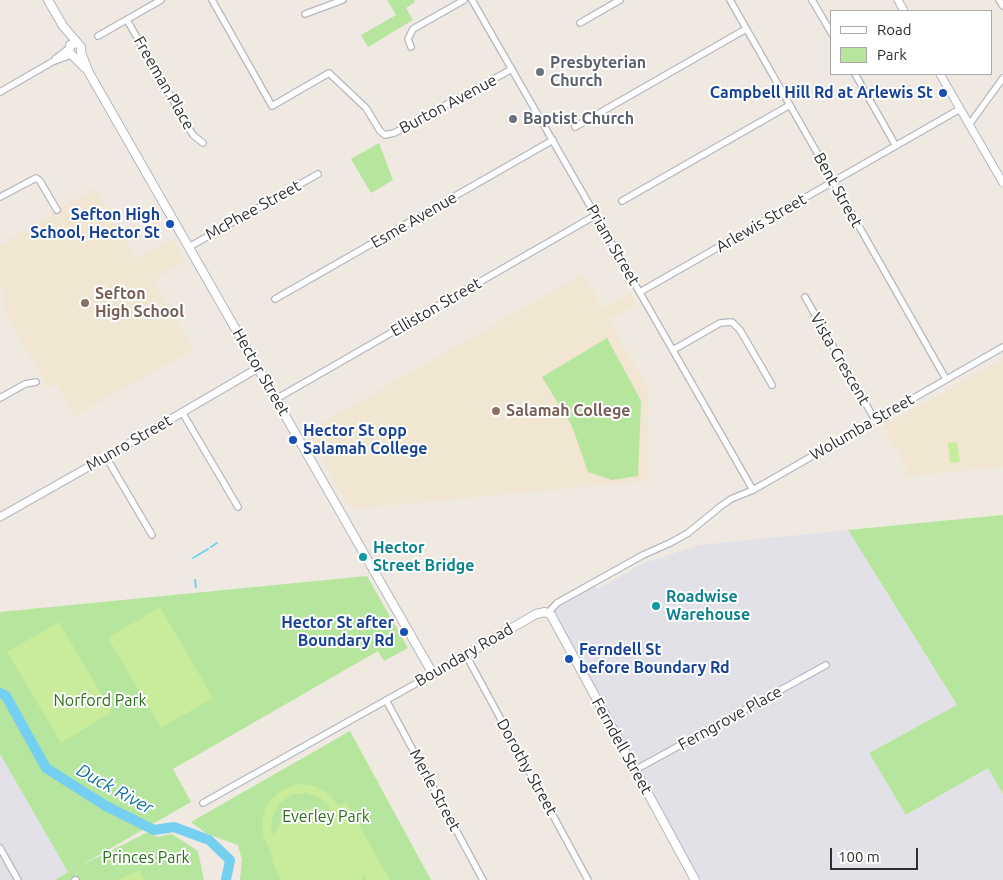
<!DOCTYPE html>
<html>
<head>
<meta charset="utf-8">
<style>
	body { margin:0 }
	#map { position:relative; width:1003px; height:880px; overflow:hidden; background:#efe9e1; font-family:Ubuntu,sans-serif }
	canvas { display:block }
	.legend { position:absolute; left:830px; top:10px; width:162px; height:65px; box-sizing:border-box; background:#fff; border:1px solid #ababab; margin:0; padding:6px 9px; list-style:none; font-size:15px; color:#2e2e2e }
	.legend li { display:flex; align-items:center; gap:10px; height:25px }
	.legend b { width:25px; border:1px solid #ababab }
	.scale { position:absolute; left:830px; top:848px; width:88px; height:22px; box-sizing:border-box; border:2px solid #2e2e2e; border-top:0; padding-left:6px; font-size:15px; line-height:18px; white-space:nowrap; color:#2e2e2e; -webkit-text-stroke:4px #fff; paint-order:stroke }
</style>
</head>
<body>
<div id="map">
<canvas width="1003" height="880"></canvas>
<ul class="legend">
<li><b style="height:6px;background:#fff"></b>Road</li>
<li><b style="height:14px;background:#b6e59e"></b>Park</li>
</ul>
<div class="scale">100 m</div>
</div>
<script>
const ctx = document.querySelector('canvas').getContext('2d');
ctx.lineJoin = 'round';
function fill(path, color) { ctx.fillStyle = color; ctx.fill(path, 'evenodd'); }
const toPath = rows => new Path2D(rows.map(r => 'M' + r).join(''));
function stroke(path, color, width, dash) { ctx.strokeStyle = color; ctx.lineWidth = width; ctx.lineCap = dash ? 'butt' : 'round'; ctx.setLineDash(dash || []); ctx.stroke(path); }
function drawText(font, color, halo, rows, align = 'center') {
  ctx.font = font + ' Ubuntu,sans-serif'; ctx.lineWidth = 4; ctx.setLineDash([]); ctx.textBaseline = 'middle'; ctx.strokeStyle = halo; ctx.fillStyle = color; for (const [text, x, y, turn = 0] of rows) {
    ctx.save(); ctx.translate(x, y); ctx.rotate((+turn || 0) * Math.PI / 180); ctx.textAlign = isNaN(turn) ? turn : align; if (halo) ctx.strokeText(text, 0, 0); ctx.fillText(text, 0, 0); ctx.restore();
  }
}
fill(toPath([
	[848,530,957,706,869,753,907,815,988,768,1003,794,1003,880,695,880,554,620,552,607,593,582,598,589,644,563,699,545],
	[0,754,69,872,55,880,0,880]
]), '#e3e1e8');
fill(toPath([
	[95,188,136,259,172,239,185,262,153,280,193,350,74,416,56,384,48,388,6,314,3,292,0,287,0,245,52,215,51,213],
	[583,274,603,308,630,293,637,304,609,320,649,389,647,481,350,509,306,432],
	[1003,359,1003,467,907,476,906,467,883,426]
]), '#f0e6d1');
fill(toPath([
	[387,0,414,0,415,2,406,8,413,20,368,47,361,35,396,15],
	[379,143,393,180,371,193,351,159],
	[607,338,641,401,638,476,612,480,588,472,572,426,542,377],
	[1003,515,1003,794,988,768,906,815,869,753,957,705,848,530],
	[367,576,408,648,384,661,378,651,173,769,191,802,80,866,148,832,157,837,172,834,198,851,204,880,55,880,68,872,0,754,0,612],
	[350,731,431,880,240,880,242,860,238,845,207,834,191,822]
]), '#b6e59e');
fill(toPath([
	[957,442,960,462,950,463,948,443],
	[160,607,213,698,161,728,108,638],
	[59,622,112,712,61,743,7,652],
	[299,784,310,785,321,789,331,796,338,806,346,802,390,880,367,880,364,874,362,880,281,880,274,866,270,850,263,837,262,819,266,807,273,797,282,790],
	[306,793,320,798,328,805,331,812,316,808,298,811,283,820,273,835,271,828,272,818,279,804,291,795],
	[139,870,144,880,118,880]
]), '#c9ec9a');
stroke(toPath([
	[211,547,217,543],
	[193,558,208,549],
	[195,580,196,587]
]), '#75cff0', 2);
stroke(toPath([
	[0,693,6,696,46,768,106,806,154,830,174,827,209,840,230,860,226,880]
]), '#75cff0', 10);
const minor = toPath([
	[212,0,272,106,329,73,366,108,380,131,385,135,394,133,512,69],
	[472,0,753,490],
	[730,0,946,379],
	[812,0,832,34],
	[999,0,1003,6],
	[305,14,343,0],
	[127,20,193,135,203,143],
	[580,23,620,0],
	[98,36,161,0],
	[411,47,408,39,413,29,464,0],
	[55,59,68,49],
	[855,74,896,146],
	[0,92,52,62,71,55],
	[969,125,1003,78],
	[575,127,746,29],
	[0,197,36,178,40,181,57,210],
	[622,201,790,105],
	[189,247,318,174],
	[640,292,960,109],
	[805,297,875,420],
	[275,299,553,140],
	[673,350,720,323,732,322,740,330,772,385],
	[0,398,25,384,36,382],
	[276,399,596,215],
	[182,412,238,507],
	[106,457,152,535],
	[548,613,557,603,643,555,670,543,688,533,721,506,731,499,753,490,1003,347],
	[466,655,588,880],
	[386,700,483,880],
	[635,770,826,665],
	[203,803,433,674],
	[0,848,18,880],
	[75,880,76,880]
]);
const tertiary = toPath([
	[898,0,904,11],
	[940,74,1003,183],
	[0,517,106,457,258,368]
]);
const secondary = toPath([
	[48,0,63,26,81,47,81,52,88,71,433,674,536,614,545,612,551,615,695,880],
	[76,43,70,45,69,52,85,68]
]);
stroke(minor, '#b4b7c1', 8);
stroke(tertiary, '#b4b7c1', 9);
stroke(secondary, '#b4b7c1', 10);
stroke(minor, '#fff', 5.5);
stroke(tertiary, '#fff', 7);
stroke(secondary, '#fff', 8);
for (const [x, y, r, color] of [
	[540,72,5,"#6b7280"],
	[943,93,5,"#1a4fb4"],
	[513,119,5,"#6b7280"],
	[170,224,5,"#1a4fb4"],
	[85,303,5,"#8d6e63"],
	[496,411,5,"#8d6e63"],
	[293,440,5,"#1a4fb4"],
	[363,557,5,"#0f9aa8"],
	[656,606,5,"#0f9aa8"],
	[404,632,5,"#1a4fb4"],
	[569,659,5,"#1a4fb4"]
]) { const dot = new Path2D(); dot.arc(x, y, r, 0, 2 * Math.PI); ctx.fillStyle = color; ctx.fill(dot); stroke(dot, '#fff', 2); }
drawText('bold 16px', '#5b616d', '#fff', [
	["Presbyterian",550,63],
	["Church",550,81],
	["Baptist Church",523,119]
], 'left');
drawText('16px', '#2e2e2e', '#fff', [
	["Freeman Place",164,83,60],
	["Burton Avenue",448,104,-28],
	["Bent Street",838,190,61],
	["McPhee Street",253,210,-29],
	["Esme Avenue",414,220,-30],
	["Arlewis Street",761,223,-30],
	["Priam Street",613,245,60],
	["Elliston Street",436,307,-30],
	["Vista Crescent",840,359,60],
	["Hector Street",261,372,60],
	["Wolumba Street",862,427,-30],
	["Munro Street",129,443,-30],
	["Boundary Road",464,655,-30],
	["Ferngrove Place",730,718,-29],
	["Ferndell Street",622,746,61],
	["Dorothy Street",527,767,61],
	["Merle Street",435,790,62]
]);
drawText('bold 16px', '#164399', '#fff', [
	["Campbell Hill Rd at Arlewis St",933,93],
	["Sefton High",160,215],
	["School, Hector St",160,233],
	["Hector St opp",303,431,"left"],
	["Salamah College",303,449,"left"],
	["Hector St after",394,623],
	["Boundary Rd",394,641],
	["Ferndell St",579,650,"left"],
	["before Boundary Rd",579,668,"left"]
], 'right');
drawText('bold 16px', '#785e54', '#fff', [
	["Sefton",95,294],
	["High School",95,312],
	["Salamah College",506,411]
], 'left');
drawText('bold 16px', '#0d838f', '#fff', [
	["Hector",373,548],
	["Street Bridge",373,566],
	["Roadwise",666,597],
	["Warehouse",666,615]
], 'left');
drawText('16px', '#2c6e1b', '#fff', [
	["Norford Park",100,701],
	["Everley Park",326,817],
	["Princes Park",146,858]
]);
drawText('italic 18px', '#0d6fa3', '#fff', [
	["Duck River",115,789,29]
]);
</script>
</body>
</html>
